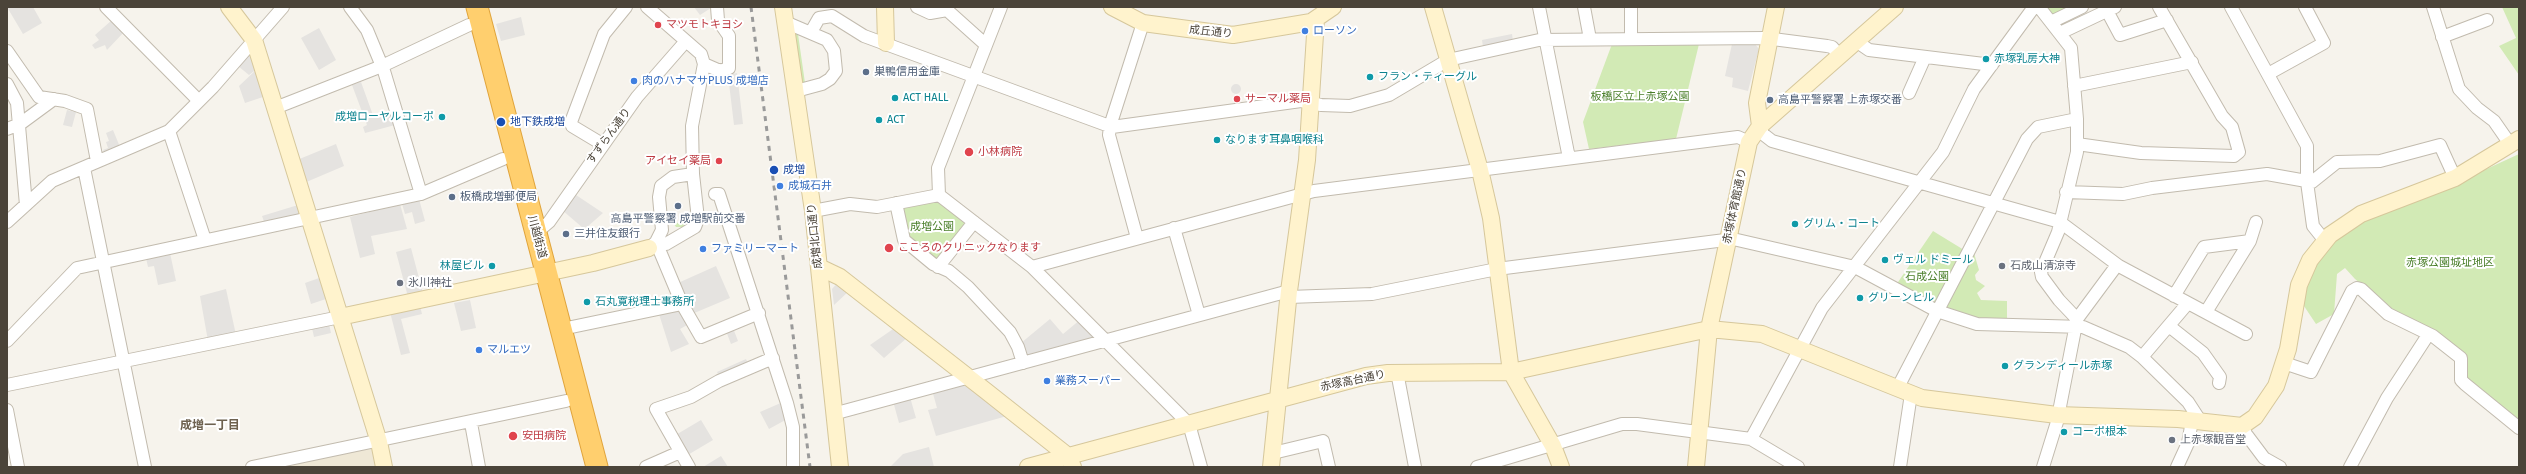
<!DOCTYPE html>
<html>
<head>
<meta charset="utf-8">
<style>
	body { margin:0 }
	#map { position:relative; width:2526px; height:474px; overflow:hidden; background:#f6f3ec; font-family:"Fira Sans",sans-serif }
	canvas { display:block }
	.frame { position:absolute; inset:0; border:8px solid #4b4439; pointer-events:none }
</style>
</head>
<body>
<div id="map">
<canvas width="2526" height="474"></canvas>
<div class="frame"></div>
</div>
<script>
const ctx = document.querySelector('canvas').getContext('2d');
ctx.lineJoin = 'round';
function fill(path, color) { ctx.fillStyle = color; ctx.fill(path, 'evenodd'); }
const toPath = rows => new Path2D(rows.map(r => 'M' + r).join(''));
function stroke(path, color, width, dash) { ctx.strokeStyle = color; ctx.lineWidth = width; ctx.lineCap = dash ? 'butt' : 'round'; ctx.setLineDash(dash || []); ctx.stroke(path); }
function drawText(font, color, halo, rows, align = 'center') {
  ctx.font = font + ' "Fira Sans","Noto Sans JP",sans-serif'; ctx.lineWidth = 4; ctx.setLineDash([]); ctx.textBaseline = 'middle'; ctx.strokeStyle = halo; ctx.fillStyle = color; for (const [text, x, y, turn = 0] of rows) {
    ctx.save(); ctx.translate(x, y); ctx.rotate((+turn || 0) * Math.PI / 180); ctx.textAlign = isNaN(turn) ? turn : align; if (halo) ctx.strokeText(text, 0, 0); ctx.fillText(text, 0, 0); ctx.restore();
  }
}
fill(toPath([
	[372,448,376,467,284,467]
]), '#efe8d6');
fill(toPath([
	[2045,7,2075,7,2056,16,2050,15],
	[2502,7,2519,7,2519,75,2499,46,2516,38],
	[795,33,798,34,805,83,802,85],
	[1612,44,1699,44,1676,139,1589,149,1583,122],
	[2519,154,2519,422,2465,379,2466,368,2392,310,2355,279,2345,268,2337,274,2334,314,2316,324,2302,303,2313,266,2326,245,2359,223,2415,202],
	[937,199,965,220,966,225,938,258,933,259,911,241,901,210,905,205],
	[689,219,690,223,683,227,676,227,674,224],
	[1933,231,1964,250,1937,302,1934,304,1896,285],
	[1974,253,1979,270,1975,275,1976,280,1985,286,1977,293,1981,300,2007,301,2007,319,1978,319,1947,310,1946,305]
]), '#d2eab5');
fill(toPath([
	[7,7,33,7,42,23,23,34],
	[694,7,711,7,711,8,700,15],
	[521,17,525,35,501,41,496,24],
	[112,20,124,32,107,50,105,45,95,49,92,45,99,40,95,35],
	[319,28,336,60,319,70,301,38],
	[1512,34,1513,41,1483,47,1482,40],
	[1732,44,1755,44,1759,49,1748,91,1732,87,1733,78,1725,76],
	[247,55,254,56,258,68,249,75,238,66],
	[258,68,266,96,245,103,239,86],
	[737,73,743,124,734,125,728,75],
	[361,82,374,118,395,112,399,124,365,133,363,127,367,125,352,85],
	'1231 89a5 5 0 1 1 10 0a5 5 0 1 1-10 0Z',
	[67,110,76,112,72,127,63,125],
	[113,130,120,147,105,154,103,150,108,148,106,142,109,141,106,133],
	[336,144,344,166,304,183,297,160],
	[573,193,603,213,587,227,583,228,562,210],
	[419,199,425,221,415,224,412,212,405,214,402,204],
	[400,204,407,229,371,236,375,254,360,258,350,217],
	[298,205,301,213,265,224,262,216],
	[411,248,423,293,408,297,396,252],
	[170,253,176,281,158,285,154,266,148,267,146,258],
	[716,266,730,298,692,314,678,283],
	[322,277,329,298,311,304,305,283],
	[839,281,849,291,834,305,832,289],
	[226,289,236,335,208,341,200,296],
	[470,300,476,328,461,331,454,303],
	[420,306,422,314,401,319,410,353,401,355,390,312],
	[681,308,689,324,680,329,689,344,671,352,658,311],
	[1050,319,1063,334,1081,319,1096,334,1094,341,1028,357,1021,343],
	[329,324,331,333,314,337,312,328],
	[896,327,908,337,884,358,870,345],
	[733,328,738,341,731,344,726,331],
	[746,359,749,366,720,378,717,372],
	[968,382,1007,416,936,436,928,410,937,408,932,390],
	[910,397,916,418,899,423,893,401],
	[783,402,789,418,769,429,760,412],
	[701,420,713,440,686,456,674,436],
	[929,447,934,467,890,467,903,454],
	[721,456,728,467,703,467]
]), '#e5e3e0');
const street = toPath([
	[106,7,199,101],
	[350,7,367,30,384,71,421,194],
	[647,7,701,54,704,64,692,126,693,174],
	[917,7,930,13,947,10,986,45],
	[1001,7,938,168,939,195,1032,267,1189,424,1201,467],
	[1539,7,1569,158],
	[1584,7,1590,39],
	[2039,7,2071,48,2077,119,2077,152,2058,232,2041,272,2042,277,2059,300,2077,319,2057,422,2043,467],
	[2105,7,2120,35,2167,20],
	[2231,7,2307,146,2307,182,2313,226,2325,241],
	[2433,7,2459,89,2477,108,2494,121,2510,144],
	[785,22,827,40,834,51,836,71,830,79,822,84,796,91],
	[2051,22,2082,7],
	[811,32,819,18,832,16,864,36,1112,127,1301,101,1321,105,1350,106,1389,95,1448,60,1539,40,1765,38,1827,46,1832,47,1840,56],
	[2060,33,2115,7],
	[2442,37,2487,20],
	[1631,39,1631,7],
	[1856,41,1869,50,1992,65],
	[7,51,39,97,65,101,87,109,97,161],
	[704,64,720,71,729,68,729,36,718,20,717,7],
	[2268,74,2324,43,2305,7],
	[7,84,17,103,26,205],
	[2074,86,2192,62],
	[1909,93,1925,57],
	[275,108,382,66,469,25],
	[1760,126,1763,134,1772,141,2060,222,2119,266,2246,334],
	[7,129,20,124,54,99],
	[169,131,205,240],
	[602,144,572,126,571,122,604,34,626,7],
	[2077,144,2141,153,2234,156,2239,152,2232,127,2222,116,2159,7],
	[84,168,145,467],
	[693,174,698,219,695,227,666,244,649,248,656,242,662,230,659,197,661,186,673,177,693,174],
	[2066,192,2123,194,2152,188,2267,174,2312,182,2337,162,2380,161,2440,145,2455,178],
	[715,194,719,194,787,403,793,427,793,467],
	[896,203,904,240,933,264,949,271,968,287,1010,332,1018,347,1023,363],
	[813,211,850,204,877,207,939,195],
	[7,222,52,181,169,131,213,87,283,7],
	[1174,228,1199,315],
	[536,233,549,222,637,97,686,41],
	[1137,238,1109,135,1110,126,1143,23],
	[656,242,682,304,701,337,759,313],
	[938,267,974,222],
	[1032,267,1314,191,1738,137,1749,142],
	[2174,296,2204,247,2250,241],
	[1289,297,1372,294,1497,269,1733,239,1855,267,1937,311,1977,324,2083,327,2129,347,2142,357,2188,402,2201,422],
	[2206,312,2250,241,2256,222],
	[2077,319,2117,265],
	[2169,326,2203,353,2220,377,2219,383],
	[562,329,682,304],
	[7,341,77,268,421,194,503,159],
	[2142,357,2188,303],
	[2284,363,2311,372,2352,291,2357,288,2361,289,2388,314,2433,336,2461,358,2461,380,2465,384,2519,428],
	[1397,372,1415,467],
	[7,385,340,317],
	[1897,389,2027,139,2038,127,2077,119],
	[7,410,18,467],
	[833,414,1289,291],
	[471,423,479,467],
	[2242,426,2246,434,2264,458,2280,467],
	[1751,439,1798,467],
	[1273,453,1323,441,1329,467],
	[252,467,566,401],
	[646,467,680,452],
	[689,467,656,409,691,397,719,381,773,358],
	[1477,467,1622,424,1637,424,1751,439,1822,308,1943,152,1974,89,2034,7],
	[1900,467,1911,394],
	[2177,467,2188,443,2192,421],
	[2350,467,2387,398,2428,335]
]);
const secondary = toPath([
	[229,7,254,40,379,442,384,467],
	[783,7,813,211,840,467],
	[885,7,886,43],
	[1112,7,1143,23,1233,35,1311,22,1333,7],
	[1433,7,1480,170,1491,218,1511,372,1553,446,1561,467],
	[1760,126,1757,103,1776,7],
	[819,267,840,277,986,391,1068,456,1073,467],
	[340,317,593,263,649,248],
	[1028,467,1366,376,1388,373,1511,372,1709,329,1762,334,1922,398,2057,415,2178,419,2242,426,2255,417,2276,386,2288,349,2299,285,2310,260,2330,235,2361,214,2455,178,2519,139],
	[1271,467,1289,291,1307,160,1316,19],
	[1696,467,1709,329,1749,142,1760,126,1895,7]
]);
const highway = toPath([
	[477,7,597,467]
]);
stroke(street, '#c2bbae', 14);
stroke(secondary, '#d6c79b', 18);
stroke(highway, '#e0a43c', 23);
stroke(street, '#fff', 12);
stroke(secondary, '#fff3cd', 16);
stroke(highway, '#ffcf6e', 21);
stroke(toPath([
	[751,7,810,467]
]), '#9a9a9a', 3, [5, 5]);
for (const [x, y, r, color] of [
	[658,25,4,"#e0444e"],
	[1305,31,4,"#3f7fe0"],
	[1986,59,4,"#0f9aa8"],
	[866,72,4,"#5c6f8a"],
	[1370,77,4,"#0f9aa8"],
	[634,81,4,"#3f7fe0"],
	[895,98,4,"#0f9aa8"],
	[1237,99,4,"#e0444e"],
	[1770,100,4,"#5c6f8a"],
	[442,117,4,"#0f9aa8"],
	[879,120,4,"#0f9aa8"],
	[501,122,5,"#1a4fb4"],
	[1217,140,4,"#0f9aa8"],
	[969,152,5,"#e0444e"],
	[719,161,4,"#e0444e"],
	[774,170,5,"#1a4fb4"],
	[780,186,4,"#3f7fe0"],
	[452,197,4,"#5c6f8a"],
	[678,206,4,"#5c6f8a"],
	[1795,224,4,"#0f9aa8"],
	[566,234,4,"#5c6f8a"],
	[889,248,5,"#e0444e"],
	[703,249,4,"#3f7fe0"],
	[1885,260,4,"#0f9aa8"],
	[492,266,4,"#0f9aa8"],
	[2002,266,4,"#6b7280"],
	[400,283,4,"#6b7280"],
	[1860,298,4,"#0f9aa8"],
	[587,302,4,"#0f9aa8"],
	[479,350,4,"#3f7fe0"],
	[2005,366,4,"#0f9aa8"],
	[1047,381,4,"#3f7fe0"],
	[2064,432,4,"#0f9aa8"],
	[513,436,5,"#e0444e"],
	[2172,440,4,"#6b7280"]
]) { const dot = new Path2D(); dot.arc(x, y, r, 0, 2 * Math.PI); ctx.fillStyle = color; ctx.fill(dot); stroke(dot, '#fff', 1.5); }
drawText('11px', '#be3a42', '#fff', [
	["マツモトキヨシ",666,25],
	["サーマル薬局",1245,99],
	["小林病院",978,152],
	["アイセイ薬局",711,161,"right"],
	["こころのクリニックなります",898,248],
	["安田病院",522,436]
], 'left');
drawText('11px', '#366cbe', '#fff', [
	["ローソン",1313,31],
	["肉のハナマサPLUS 成増店",642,81],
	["成城石井",788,186],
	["ファミリーマート",711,249],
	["マルエツ",487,350],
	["業務スーパー",1055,381]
], 'left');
drawText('11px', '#4b4439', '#fff', [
	["成丘通り",1211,32,6],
	["すずらん通り",609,136,-54],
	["赤塚体育館通り",1735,206,-78],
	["成増北口通り",815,236,-96],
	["川越街道",537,237,75],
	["赤塚高台通り",1353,381,-12]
]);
drawText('11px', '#0d838f', '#fff', [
	["赤塚乳房大神",1994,59],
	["フラン・ティーグル",1378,77],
	["ACT HALL",903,98],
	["成増ローヤルコーポ",434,117,"right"],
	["ACT",887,120],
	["なります耳鼻咽喉科",1225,140],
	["グリム・コート",1803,224],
	["ヴェル ドミール",1893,260],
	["林屋ビル",484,266,"right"],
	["グリーンヒル",1868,298],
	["石丸寛税理士事務所",595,302],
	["グランディール赤塚",2013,366],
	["コーポ根本",2072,432]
], 'left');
drawText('11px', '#4e5e75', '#fff', [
	["巣鴨信用金庫",874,72],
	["高島平警察署 上赤塚交番",1778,100],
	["板橋成増郵便局",460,197],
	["高島平警察署 成増駅前交番",678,219,"center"],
	["三井住友銀行",574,234]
], 'left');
drawText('11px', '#4a7f2a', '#fff', [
	["板橋区立上赤塚公園",1640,97],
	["成増公園",932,227],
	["赤塚公園城址地区",2450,263],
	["石成公園",1927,277]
]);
drawText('11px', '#164399', '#fff', [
	["地下鉄成増",510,122],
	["成増",783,170]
], 'left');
drawText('11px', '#5b616d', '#fff', [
	["石成山清涼寺",2010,266],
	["氷川神社",408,283],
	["上赤塚観音堂",2180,440]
], 'left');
drawText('bold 12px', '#6e6250', '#fff', [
	["成増一丁目",210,426]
]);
</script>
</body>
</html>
